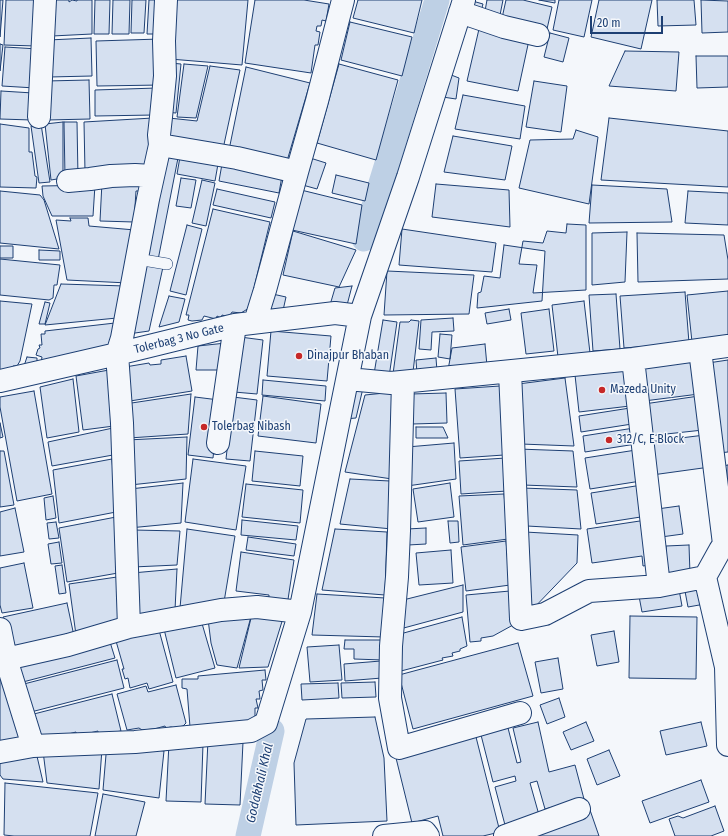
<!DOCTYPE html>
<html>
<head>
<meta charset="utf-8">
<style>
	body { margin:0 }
	#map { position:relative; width:728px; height:836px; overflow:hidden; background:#f4f7fb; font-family:"Fira Sans Condensed",sans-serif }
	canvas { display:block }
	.scale { position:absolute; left:590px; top:16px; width:73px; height:18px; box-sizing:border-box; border:2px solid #1d3f73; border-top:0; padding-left:5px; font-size:12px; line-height:14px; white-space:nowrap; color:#1d3f73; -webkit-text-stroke:3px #f4f7fb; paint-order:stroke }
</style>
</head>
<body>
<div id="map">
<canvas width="728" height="836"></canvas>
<div class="scale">20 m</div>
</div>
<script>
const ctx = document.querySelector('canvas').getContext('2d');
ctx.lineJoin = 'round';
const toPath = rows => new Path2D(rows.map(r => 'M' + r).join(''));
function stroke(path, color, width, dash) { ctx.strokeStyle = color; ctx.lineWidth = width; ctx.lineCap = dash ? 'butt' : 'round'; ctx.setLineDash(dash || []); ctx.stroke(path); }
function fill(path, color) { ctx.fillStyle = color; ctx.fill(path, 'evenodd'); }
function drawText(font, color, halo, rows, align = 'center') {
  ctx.font = font + ' "Fira Sans Condensed",sans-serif'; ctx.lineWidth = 3; ctx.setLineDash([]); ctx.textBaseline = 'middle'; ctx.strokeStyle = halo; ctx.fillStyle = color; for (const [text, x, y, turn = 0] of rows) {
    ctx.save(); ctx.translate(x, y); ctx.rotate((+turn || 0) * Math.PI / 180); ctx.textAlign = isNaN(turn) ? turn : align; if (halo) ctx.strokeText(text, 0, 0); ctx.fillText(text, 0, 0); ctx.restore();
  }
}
stroke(toPath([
	[364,239,437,0],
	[248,836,272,731]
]), '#bed0e5', 25);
const building = toPath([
	[0,0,3,0,0,37,0,0],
	[6,0,38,0,36,46,4,45,6,0],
	[52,0,69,0,69,2,72,0,77,1,77,0,92,0,92,34,52,36,52,0],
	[95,0,110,0,109,34,94,34,95,0],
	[113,0,130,0,129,34,112,34,113,0],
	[132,0,146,0,144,33,131,33,132,0],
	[149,0,163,0,161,34,147,34,149,0],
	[175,0,248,0,242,65,170,59,175,0],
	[255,0,304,0,329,4,326,21,322,20,321,26,317,26,316,31,320,32,318,45,315,45,311,73,245,63,255,0],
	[358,0,422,0,414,33,353,18,358,0],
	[469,0,483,4,480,15,469,0],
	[487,0,503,0,500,15,485,11,487,0],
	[506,0,523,0,552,7,547,29,502,18,506,0],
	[539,0,555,0,555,3,539,0],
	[559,0,592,0,584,37,553,30,559,0],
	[599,0,652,0,641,49,591,37,599,0],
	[657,0,694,0,696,25,658,26,657,0],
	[701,0,728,1,728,32,702,33,701,0],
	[350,22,412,37,402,76,341,60,350,22],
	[479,29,529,40,518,91,467,81,479,29],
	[550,33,569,38,563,62,544,57,550,33],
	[91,38,92,76,49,77,48,40,91,38],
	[160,39,161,85,97,86,96,41,160,39],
	[0,44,3,45,0,71,0,44],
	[5,47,38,49,35,88,2,86,5,47],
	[625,51,679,52,676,91,609,86,625,51],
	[696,56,728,56,728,87,697,88,696,56],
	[170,63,181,64,176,113,165,112,170,63],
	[184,64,208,66,196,118,177,117,184,64],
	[339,64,398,80,376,160,317,143,339,64],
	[210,66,240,70,223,149,166,139,169,118,197,121,210,66],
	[246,67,310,83,287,161,229,150,246,67],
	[446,73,459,78,456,99,436,96,446,73],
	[89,80,90,119,47,120,46,81,89,80],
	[534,81,567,86,561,132,526,127,534,81],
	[157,88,154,115,95,116,95,90,157,88],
	[1,91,33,93,32,120,0,119,1,91],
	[463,95,525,106,520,139,455,129,463,95],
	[153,118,153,167,85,172,84,122,153,118],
	[609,118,728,131,728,187,601,180,609,118],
	[63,122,63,178,51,180,45,124,63,122],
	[64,122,77,122,78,177,65,177,64,122],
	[0,124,29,128,29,152,32,152,35,176,37,177,36,188,0,187,0,124],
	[41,124,50,182,39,183,31,126,41,124],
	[576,130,598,137,589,204,519,188,530,140,573,139,576,130],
	[453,136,512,146,505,180,444,172,453,136],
	[162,155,178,158,158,260,142,257,162,155],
	[180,157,218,164,215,181,177,174,180,157],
	[307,157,326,163,317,189,299,184,307,157],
	[222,164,282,176,279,193,219,181,222,164],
	[336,175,369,183,365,201,332,193,336,175],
	[181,178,196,180,191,208,176,206,181,178],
	[202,180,215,183,206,226,192,223,202,180],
	[141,181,140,191,136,191,134,222,100,221,102,182,141,181],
	[436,184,509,190,510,227,432,217,436,184],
	[95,185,93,216,52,216,43,196,42,186,95,185],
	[592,185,667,189,672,222,589,223,592,185],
	[217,189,275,202,271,218,213,205,217,189],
	[301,190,362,205,356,244,292,230,301,190],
	[0,191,40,195,44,200,59,249,0,243,0,191],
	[688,191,728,193,728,225,685,223,688,191],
	[213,209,270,222,249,308,241,313,232,312,229,317,222,315,221,318,217,316,216,319,204,316,202,320,192,321,188,320,189,315,186,315,213,209],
	[70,218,88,218,89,226,135,230,128,283,67,280,56,220,71,221,70,218],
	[567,224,586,225,586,290,533,293,537,265,519,264,523,241,543,243,547,231,566,233,567,224],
	[187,225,202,229,186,295,170,291,187,225],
	[402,229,496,243,492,272,399,265,402,229],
	[293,231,356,250,339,287,283,275,293,231],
	[627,232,625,282,592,285,592,233,627,232],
	[637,233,724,235,728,260,728,279,638,282,637,233],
	[504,245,545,251,542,301,477,308,478,293,481,292,484,276,500,278,504,245],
	[0,246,13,246,13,258,0,258,0,246],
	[39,250,60,251,60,260,39,260,39,250],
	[0,259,60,265,57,285,54,285,53,298,49,300,0,295,0,259],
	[144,263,163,267,149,331,128,334,144,263],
	[387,271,474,275,469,314,384,315,387,271],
	[61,284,125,286,117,318,45,325,61,284],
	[352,286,346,309,330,305,335,288,352,286],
	[728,291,728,338,692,342,687,295,728,291],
	[685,292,689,343,624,348,620,296,685,292],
	[268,293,286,297,282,315,263,317,268,293],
	[616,294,620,349,593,351,589,295,616,294],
	[169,296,185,299,179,322,159,327,169,296],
	[0,301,32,304,20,361,17,366,13,366,12,371,0,372,0,301],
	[584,301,590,353,558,357,552,305,584,301],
	[45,302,50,303,45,324,39,324,45,302],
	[509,309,511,320,487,324,485,313,509,309],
	[549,309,554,351,526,354,521,313,549,309],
	[453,318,454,331,432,332,431,350,419,349,421,320,453,318],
	[383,320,397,322,389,377,374,374,383,320],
	[411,320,419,321,413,372,393,374,400,322,409,322,411,320],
	[115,323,112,337,110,339,110,349,41,363,42,357,36,355,38,349,40,348,39,345,42,345,41,334,45,334,45,331,115,323],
	[271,331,331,336,327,381,267,376,271,331],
	[440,334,452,335,450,359,438,357,440,334],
	[240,337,263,340,257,394,234,392,240,337],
	[226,343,222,370,196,370,198,346,226,343],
	[485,344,487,366,448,370,452,348,485,344],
	[186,356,192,391,130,401,125,367,149,363,150,365,161,364,161,360,186,356],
	[27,357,37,358,37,369,23,369,27,357],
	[436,358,437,371,417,374,416,360,436,358],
	[695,360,699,394,644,401,639,368,695,360],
	[728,360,728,452,718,453,708,363,728,360],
	[626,369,630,406,579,412,575,375,626,369],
	[109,370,114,426,83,430,76,376,109,370],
	[565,378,574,446,521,444,518,384,565,378],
	[73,379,79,432,47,438,40,387,73,379],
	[263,380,326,386,325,401,262,395,263,380],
	[352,386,363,388,356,418,344,419,352,386],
	[500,386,504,455,460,458,455,389,500,386],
	[34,391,52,494,17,501,0,407,0,397,34,391],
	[395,392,392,479,345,472,365,395,395,392],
	[446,393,447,423,412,424,411,394,446,393],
	[191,394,188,434,129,438,125,404,191,394],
	[263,396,321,404,316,443,258,436,263,396],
	[699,396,703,430,648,436,644,404,699,396],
	[195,397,219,400,213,458,188,455,195,397],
	[233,397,257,400,250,461,226,459,233,397],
	[630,408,632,424,581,432,579,416,630,408],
	[0,423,3,437,0,438,0,423],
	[416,427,443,427,448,438,416,438,416,427],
	[113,428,113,455,52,466,48,442,113,428],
	[634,428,636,444,585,452,583,436,634,428],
	[705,435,710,467,652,475,648,442,705,435],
	[187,437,186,479,130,485,127,440,187,437],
	[454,443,456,479,407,486,407,447,454,443],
	[518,449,573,451,577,487,523,485,518,449],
	[636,450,641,481,590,489,585,458,636,450],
	[0,451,4,451,14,505,0,507,0,451],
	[255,451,303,456,300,486,252,481,255,451],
	[506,458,507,491,461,494,459,461,506,458],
	[112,459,116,512,59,523,53,470,112,459],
	[193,459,246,466,236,530,185,522,193,459],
	[728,465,728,498,723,466,728,465],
	[350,479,390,481,392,529,340,524,350,479],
	[183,483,181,523,129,528,130,489,183,483],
	[450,483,454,517,418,522,413,489,450,483],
	[246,484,303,490,300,523,242,517,246,484],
	[642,485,647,516,596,524,591,493,642,485],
	[522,488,577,490,581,529,527,526,522,488],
	[504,494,508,539,463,545,459,496,504,494],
	[53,496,56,518,46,520,44,498,53,496],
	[679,506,683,534,661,537,657,509,679,506],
	[15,508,24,552,0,556,0,512,15,508],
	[116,517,118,573,67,582,59,528,116,517],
	[653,519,660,563,643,566,642,556,592,563,587,529,653,519],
	[242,520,298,526,296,540,241,535,242,520],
	[448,521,458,521,459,542,450,543,448,521],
	[56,522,59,538,49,539,47,523,56,522],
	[426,528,426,544,408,545,407,529,426,528],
	[187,529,235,536,224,602,180,608,187,529],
	[335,529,387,532,385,595,322,590,335,529],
	[133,530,180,531,177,565,133,567,133,530],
	[525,532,578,535,577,563,529,613,525,532],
	[248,537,296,544,294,556,246,550,248,537],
	[506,541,510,585,466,591,461,547,506,541],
	[59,542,62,563,51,564,48,544,59,542],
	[689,545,690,574,667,575,666,546,689,545],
	[451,550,453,583,419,585,416,553,451,550],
	[241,552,294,560,287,606,268,604,269,595,236,591,241,552],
	[24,563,33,608,2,613,0,605,0,568,24,563],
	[62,565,66,593,59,594,55,566,62,565],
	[177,569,175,610,136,616,132,573,177,569],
	[117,577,120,622,76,635,69,584,117,577],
	[701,582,705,604,688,607,684,586,701,582],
	[678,584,682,606,642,612,638,591,678,584],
	[463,585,463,612,400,629,399,601,463,585],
	[510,591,513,625,493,636,481,638,481,641,470,642,466,595,510,591],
	[317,594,385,598,384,637,312,635,317,594],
	[67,603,74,636,10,650,3,617,67,603],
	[252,613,237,668,217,665,211,643,208,619,252,613],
	[252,614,284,615,268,667,239,668,252,614],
	[630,616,697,617,696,679,629,678,630,616],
	[462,617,467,646,460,649,460,651,452,653,453,656,442,658,443,660,401,671,400,634,462,617],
	[201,620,215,668,176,678,164,629,201,620],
	[159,630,173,682,149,689,147,683,130,688,128,678,125,679,122,669,124,669,116,641,159,630],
	[614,631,619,662,597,666,591,635,614,631],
	[345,640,383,640,383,660,354,659,354,649,344,649,345,640],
	[110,642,115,658,19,683,14,666,110,642],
	[518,643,533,696,413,729,399,675,518,643],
	[339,645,342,680,310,682,307,647,339,645],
	[558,658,563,689,541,693,535,662,558,658],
	[117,660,124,688,27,713,20,685,117,660],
	[381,661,382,678,345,681,344,664,381,661],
	[0,662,28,740,0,742,0,662],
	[265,670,266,680,262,680,263,690,259,691,260,699,256,699,258,708,255,708,255,721,190,727,187,689,182,688,182,679,198,679,198,676,265,670],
	[375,682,376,697,342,698,341,683,375,682],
	[338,683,339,698,302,700,301,684,338,683],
	[176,685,186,723,183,726,175,728,171,727,166,728,165,726,154,729,142,730,139,728,127,730,117,694,146,686,148,692,176,685],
	[112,694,121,731,98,735,98,731,77,736,76,732,57,737,35,737,30,715,112,694],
	[559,698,565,717,547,724,540,705,559,698],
	[375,717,384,758,387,821,296,825,294,763,306,719,375,717],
	[538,722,549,772,575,765,584,799,545,809,537,781,530,783,539,815,505,825,495,787,516,781,515,776,493,782,481,735,508,728,517,763,521,762,513,728,538,722],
	[586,722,594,741,571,750,563,732,586,722],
	[701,722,707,746,666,755,660,731,701,722],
	[476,737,500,832,483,836,443,836,438,816,412,823,396,758,476,737],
	[208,740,243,742,240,805,205,804,208,740],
	[107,743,164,751,159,798,103,790,107,743],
	[169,743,203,744,201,802,166,801,169,743],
	[102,749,99,789,47,783,43,751,102,749],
	[609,750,620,776,597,785,587,759,609,750],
	[36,752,43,782,3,779,0,775,0,762,36,752],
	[701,780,709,802,650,823,642,801,701,780],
	[5,783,98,793,90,836,14,836,4,835,5,783],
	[103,794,145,802,136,836,95,836,103,794],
	[715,806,724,831,711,836,675,836,669,819,678,816,683,818,715,806],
	[590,810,599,836,532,836,531,832,590,810]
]);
fill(building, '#d5e0f0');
stroke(building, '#1d3f73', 1);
const lane = toPath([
	[137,259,167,264]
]);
const street = toPath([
	[460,12,504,27,538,35],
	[39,117,45,0],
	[160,145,159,135,161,117,165,76,164,41,166,0],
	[68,181,90,179,111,176,135,175,153,176],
	[255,322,265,290,297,172,317,101,343,0],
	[700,350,724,544],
	[633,359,659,586],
	[510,372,521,619,545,614,589,591,659,586,705,577],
	[348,379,391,383,633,359,728,346],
	[0,381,117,354,235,325,335,313,360,316],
	[403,382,399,531,397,577,391,646,390,698,399,748,520,713],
	[218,443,235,325],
	[728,543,724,544,720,550,705,577,726,667,728,745],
	[129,627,122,423,117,354,122,338,148,199,160,145,237,158,297,172],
	[0,629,6,659,33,746],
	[6,659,68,645,129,627,221,610,257,607,300,612],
	[0,752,33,746,135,742,251,731,266,723,300,612,360,316,408,177,464,0],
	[384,836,425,832,428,836],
	[505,836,579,809]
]);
stroke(lane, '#1d3f73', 12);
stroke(street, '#1d3f73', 24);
stroke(lane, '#f4f7fb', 11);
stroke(street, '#f4f7fb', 22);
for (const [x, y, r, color] of [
	[299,356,4,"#c62828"],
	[602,390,4,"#c62828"],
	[204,427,4,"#c62828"],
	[609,440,4,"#c62828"]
]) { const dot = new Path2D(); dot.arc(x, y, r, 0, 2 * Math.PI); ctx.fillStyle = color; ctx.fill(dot); stroke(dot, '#f4f7fb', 1.5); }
drawText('12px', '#1d3f73', '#f4f7fb', [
	["Tolerbag 3 No Gate",179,339,-14]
]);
drawText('12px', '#1d3f73', '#f4f7fb', [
	["Dinajpur Bhaban",307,356],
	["Mazeda Unity",610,390],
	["Tolerbag Nibash",212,427],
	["312/C, E Block",617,440]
], 'left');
drawText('italic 13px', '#1d3f73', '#f4f7fb', [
	["Godakhali Khal",260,783,-77]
]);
</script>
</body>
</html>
